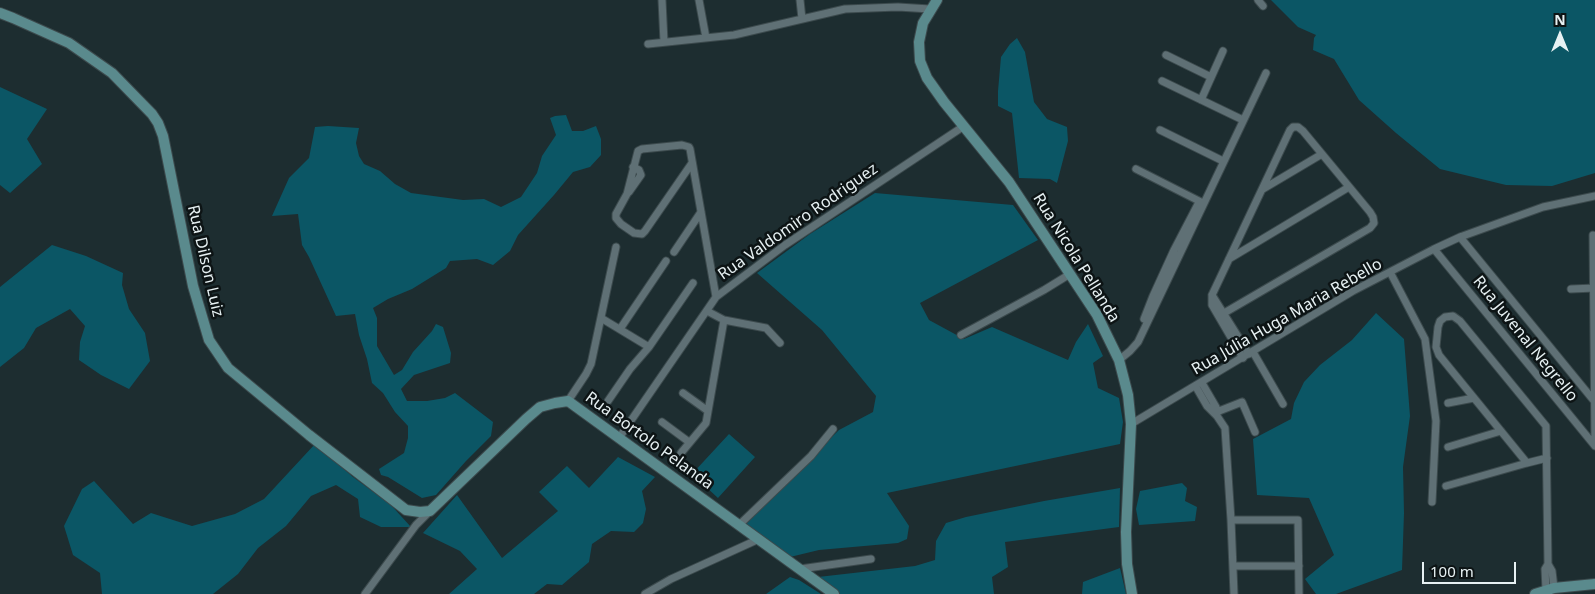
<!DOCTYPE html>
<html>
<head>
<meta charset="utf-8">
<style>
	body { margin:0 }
	#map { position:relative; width:1595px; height:594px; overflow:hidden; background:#1d2d30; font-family:"Noto Sans",sans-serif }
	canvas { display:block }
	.north { position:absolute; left:1535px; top:10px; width:50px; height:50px; -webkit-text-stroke:4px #0d1415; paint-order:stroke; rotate:0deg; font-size:14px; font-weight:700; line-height:20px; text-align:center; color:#e7f1f3 }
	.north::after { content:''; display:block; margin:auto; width:18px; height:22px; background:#e7f1f3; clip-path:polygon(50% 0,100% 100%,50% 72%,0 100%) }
	.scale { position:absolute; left:1422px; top:562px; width:94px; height:22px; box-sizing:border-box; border:2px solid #e7f1f3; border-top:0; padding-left:6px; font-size:15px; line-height:18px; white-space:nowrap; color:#e7f1f3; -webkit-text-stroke:4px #0d1415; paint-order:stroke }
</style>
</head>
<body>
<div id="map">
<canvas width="1595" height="594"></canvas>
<div class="north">N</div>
<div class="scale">100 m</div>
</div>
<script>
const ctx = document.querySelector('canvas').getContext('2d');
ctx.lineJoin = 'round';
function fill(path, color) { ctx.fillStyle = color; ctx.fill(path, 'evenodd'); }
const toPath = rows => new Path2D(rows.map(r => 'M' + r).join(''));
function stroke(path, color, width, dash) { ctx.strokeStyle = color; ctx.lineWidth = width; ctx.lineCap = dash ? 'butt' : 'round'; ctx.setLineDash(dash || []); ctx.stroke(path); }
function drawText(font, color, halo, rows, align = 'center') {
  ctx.font = font + ' "Noto Sans",sans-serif'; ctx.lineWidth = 5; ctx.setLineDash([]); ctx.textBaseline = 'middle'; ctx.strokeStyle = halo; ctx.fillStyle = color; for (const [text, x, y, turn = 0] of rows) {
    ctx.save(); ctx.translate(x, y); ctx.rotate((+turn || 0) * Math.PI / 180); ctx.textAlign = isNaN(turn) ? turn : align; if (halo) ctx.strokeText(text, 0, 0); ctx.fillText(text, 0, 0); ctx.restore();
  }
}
fill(toPath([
	[1271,0,1595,0,1595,173,1552,186,1506,185,1440,169,1396,133,1359,100,1334,59,1313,50,1314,38,1316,35,1298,27],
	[1017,38,1025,52,1034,102,1047,119,1067,127,1068,141,1057,183,1050,179,1019,178,1012,113,998,106,998,91,1001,57,1010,44],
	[0,87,47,109,27,139,42,164,10,193,0,185],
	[566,115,572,131,583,131,596,126,601,139,601,155,590,167,573,172,554,195,518,235,510,251,493,265,477,259,450,261,446,268,412,289,388,299,373,308,377,318,377,346,394,375,402,370,413,352,432,331,436,324,443,327,451,353,450,363,414,375,401,389,407,401,427,401,445,398,455,393,493,422,491,436,466,461,436,495,422,498,388,477,381,475,379,469,404,453,408,438,408,426,395,412,383,393,372,383,367,359,359,335,355,314,336,316,309,257,302,245,298,214,272,216,289,178,309,158,315,127,328,126,359,128,356,143,359,156,364,164,380,171,395,184,411,193,463,200,484,199,501,207,521,197,537,173,542,156,556,135,550,118,555,116],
	[875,193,1013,205,1038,240,920,303,929,320,964,339,992,327,1068,360,1076,342,1088,324,1103,356,1093,363,1098,388,1119,398,1123,422,1120,444,887,493,909,526,907,539,898,543,819,550,790,557,742,525,839,430,873,412,876,396,822,330,757,273,810,234],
	[52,245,86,256,123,273,122,285,129,309,145,333,150,361,129,389,101,375,79,360,80,342,85,326,70,309,36,328,24,348,0,367,0,287],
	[1376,313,1404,339,1410,416,1403,467,1404,513,1402,570,1336,594,1316,594,1305,579,1334,555,1309,498,1257,495,1253,439,1291,419,1294,403,1304,382,1320,365,1352,340],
	[729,434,755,457,718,498,692,474],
	[315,444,353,477,390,504,411,527,381,527,360,517,358,499,336,485,311,496,286,526,258,548,238,574,213,594,102,594,100,573,73,555,64,526,82,489,94,481,133,524,151,513,192,526,235,514,264,499],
	[618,457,655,477,642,491,646,509,643,523,634,532,611,531,592,544,589,562,562,585,547,584,534,594,449,594,477,569,460,551,423,533,457,495,502,558,558,511,539,492,567,466,589,488],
	[1182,483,1187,488,1185,501,1197,507,1195,521,1139,525,1136,509,1140,491],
	[1120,488,1119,527,1005,542,1008,567,992,577,994,594,840,594,818,577,915,566,935,560,936,541,946,523,966,517,1044,501],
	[1120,568,1126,594,1082,594,1083,582],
	[790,577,799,580,821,594,766,594]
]), '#0b5665');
const street = toPath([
	[662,0,664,42],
	[699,0,706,38],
	[800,0,802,19],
	[1258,0,1263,6],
	[648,44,734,35,845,9,898,7,930,9],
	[1166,55,1211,77],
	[1162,81,1243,120],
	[1201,100,1223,51],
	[1160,130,1223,161],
	[692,163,645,231,642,234,634,233,621,224,616,218,616,214,627,194,638,151,642,149,682,145,689,147,690,149,716,297],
	[1136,169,1203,203],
	[1263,189,1322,154],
	[629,192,641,175,639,170,633,167],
	[1593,235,1595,446],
	[1460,237,1595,402],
	[1434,249,1595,446],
	[674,252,701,212],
	[1229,259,1349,187],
	[1390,272,1425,339,1436,421,1432,502],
	[1571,289,1595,288],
	[1212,295,1249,354],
	[1219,316,1370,228,1374,223,1373,217,1370,212,1303,131,1298,127,1293,127,1290,130,1212,295,1212,305,1236,346,1243,358],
	[601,318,649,347],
	[1144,319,1153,296,1174,250,1199,202],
	[724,320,766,328,780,343],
	[620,329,666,261],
	[961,335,1044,290,1070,274],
	[1253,352,1283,404],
	[1119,360,1130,351,1138,342,1266,73],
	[1202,383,1216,407,1217,415],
	[1196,387,1207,406,1217,416,1225,428,1231,520,1234,594],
	[683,393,708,411],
	[568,401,586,374,591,364,616,247],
	[608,401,630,369,649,347,693,283],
	[1448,403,1474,398],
	[1214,413,1242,402,1255,432],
	[662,422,689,442],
	[1131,424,1353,291,1434,249,1460,237,1543,207,1595,196],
	[619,438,716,297,785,245,964,126],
	[1448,447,1501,431],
	[681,453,706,423,724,320,707,311],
	[1527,463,1439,355,1436,347,1438,327,1440,321,1445,317,1453,316,1460,321,1546,426,1548,564,1552,571,1554,588],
	[1446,486,1527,463,1547,458],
	[1231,520,1298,520,1299,594],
	[739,525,811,456,833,429],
	[1233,566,1299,566],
	[800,569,871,559],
	[1546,590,1545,569,1548,564],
	[365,594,416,525,430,511],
	[645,594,671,579,759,539]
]);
const secondary = toPath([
	[937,0,923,23,919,42,920,61,927,78,944,102,1009,182,1097,315,1119,360,1128,395,1131,424,1126,532,1127,564,1132,594],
	[0,13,13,18,69,43,112,73,152,114,158,123,163,136,193,286,209,340,228,368,309,435,406,510,420,512,430,511,526,419,540,407,555,403,568,401,834,594],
	[1535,594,1554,588,1595,584]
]);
stroke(street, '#3c4a4d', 9);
stroke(secondary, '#3c4a4d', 12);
stroke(street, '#5f7075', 7);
stroke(secondary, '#5a8a8d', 10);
drawText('16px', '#e7f1f3', '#0d1415', [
	["Rua Valdomiro Rodriguez",798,222,-35],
	["Rua Nicola Pellanda",1076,258,58],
	["Rua Dilson Luiz",205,261,77],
	["Rua Júlia Huga Maria Rebello",1287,317,-30],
	["Rua Juvenal Negrello",1525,339,51],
	["Rua Bortolo Pelanda",649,441,36]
]);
</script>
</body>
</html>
